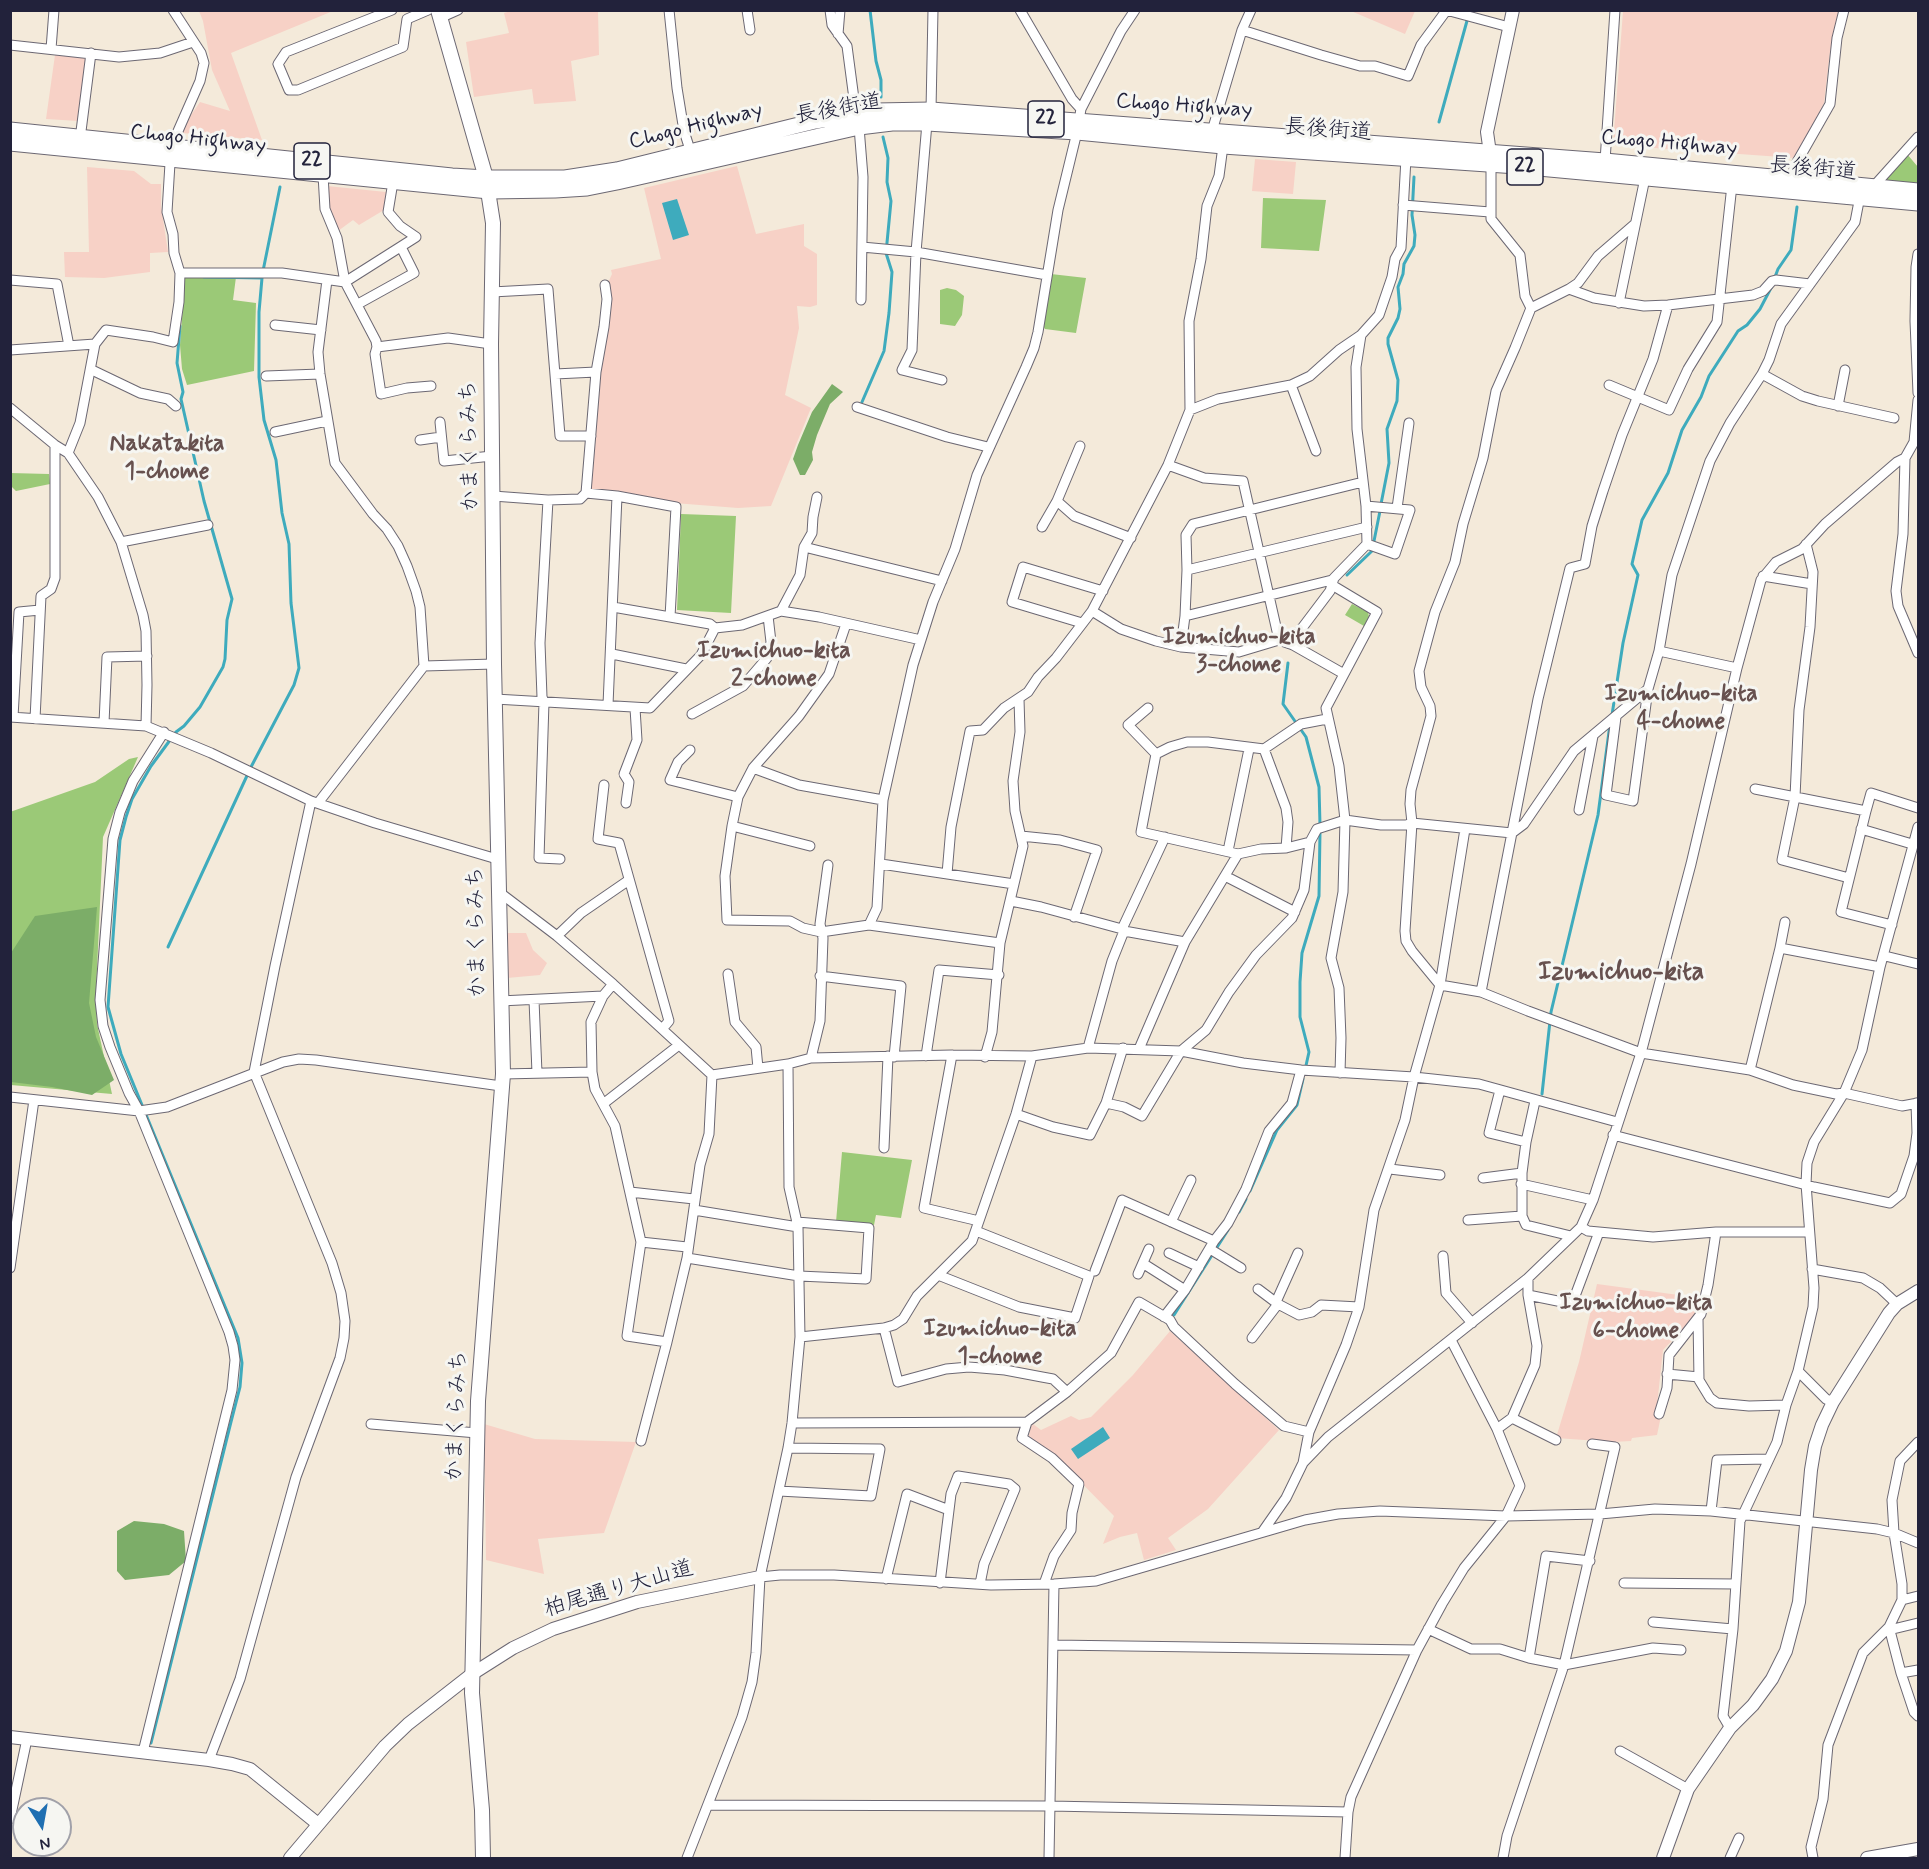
<!DOCTYPE html>
<html>
<head>
<meta charset="utf-8">
<style>
	body { margin:0 }
	#map { position:relative; width:1929px; height:1869px; overflow:hidden; background:#f4eada; font-family:Mynerve,sans-serif }
	canvas { display:block }
	.frame { position:absolute; inset:0; border:12px solid #22223b; pointer-events:none }
	.north { position:absolute; left:12px; top:1797px; width:60px; height:60px; box-sizing:border-box; background:#f6f6f2; border:2px solid #a1a1a9; border-radius:50%; rotate:169deg; font-size:16px; font-weight:700; line-height:24px; text-align:center; color:#22223b }
	.north::after { content:''; display:block; margin:auto; width:21px; height:27px; background:#1f6fb2; clip-path:polygon(50% 0,100% 100%,50% 72%,0 100%) }
</style>
</head>
<body>
<div id="map">
<canvas width="1929" height="1869"></canvas>
<div class="frame"></div>
<div class="north">N</div>
</div>
<script>
const ctx = document.querySelector('canvas').getContext('2d');
ctx.lineJoin = 'round';
function fill(path, color) { ctx.fillStyle = color; ctx.fill(path, 'evenodd'); }
const toPath = rows => new Path2D(rows.map(r => 'M' + r).join(''));
function stroke(path, color, width, dash) { ctx.strokeStyle = color; ctx.lineWidth = width; ctx.lineCap = dash ? 'butt' : 'round'; ctx.setLineDash(dash || []); ctx.stroke(path); }
function drawText(font, color, halo, rows, align = 'center') {
  ctx.font = font + ' Mynerve,"Klee One",sans-serif'; ctx.lineWidth = 6; ctx.setLineDash([]); ctx.textBaseline = 'middle'; ctx.strokeStyle = halo; ctx.fillStyle = color; for (const [text, x, y, turn = 0] of rows) {
    ctx.save(); ctx.translate(x, y); ctx.rotate((+turn || 0) * Math.PI / 180); ctx.textAlign = isNaN(turn) ? turn : align; if (halo) ctx.strokeText(text, 0, 0); ctx.fillText(text, 0, 0); ctx.restore();
  }
}
fill(toPath([
	[514,10,598,11,599,55,571,61,576,101,534,104,532,89,474,97,466,42,509,33,504,13],
	[199,11,333,11,231,53,262,140,182,133,187,121,200,102,230,111,212,70,203,21],
	[1351,11,1415,11,1405,34],
	[1623,11,1840,11,1830,52,1824,103,1795,158,1613,145],
	[55,55,83,57,86,60,78,121,46,119],
	[1255,159,1296,162,1293,194,1252,191],
	[737,166,756,234,804,224,804,246,817,254,817,305,810,307,797,306,799,328,785,395,811,408,771,506,738,508,674,503,589,489,595,448,607,285,612,274,611,270,661,259,644,188],
	[87,167,134,171,151,184,161,184,161,206,168,252,150,253,150,272,104,278,65,277,64,252,89,252],
	[327,186,386,192,384,210,359,225,353,220,338,231,330,217],
	[506,933,526,933,533,950,547,963,540,975,507,978],
	[1597,1284,1701,1298,1692,1320,1663,1350,1656,1415,1661,1416,1657,1435,1632,1438,1631,1441,1613,1442,1556,1438,1579,1362],
	[1170,1331,1279,1430,1208,1509,1168,1538,1176,1550,1144,1560,1137,1533,1120,1537,1103,1544,1114,1516,1057,1458,1028,1437,1030,1432,1028,1430,1033,1424,1041,1430,1071,1416,1079,1420,1091,1417,1133,1375],
	[484,1424,535,1439,636,1442,604,1533,538,1539,544,1574,486,1560]
]), '#f7d1c6');
fill(toPath([
	[1907,154,1918,167,1918,183,1884,180],
	[1263,198,1326,200,1319,251,1261,248],
	[1051,274,1086,278,1076,333,1045,329,1042,324],
	[236,277,233,300,256,303,254,371,187,385,182,369,180,345,185,278],
	[947,288,956,290,964,296,962,315,955,326,940,324,940,290],
	[10,473,49,474,50,484,16,491,11,486],
	[681,514,736,516,731,613,677,610],
	[1352,604,1368,612,1369,617,1364,626,1345,615],
	[138,757,103,837,96,992,97,1024,112,1094,11,1085,10,812,95,782,129,759],
	[842,1152,912,1160,901,1218,876,1215,874,1225,836,1222]
]), '#9bc977');
fill(toPath([
	[832,384,843,392,830,404,817,435,812,452,813,460,805,475,800,475,793,459,798,445,812,412],
	[97,907,89,1003,96,1037,114,1080,92,1095,52,1087,11,1082,11,953,35,916],
	[134,1521,164,1524,184,1531,186,1561,169,1575,125,1580,117,1571,117,1531]
]), '#7cad68');
fill(toPath([
	[677,199,689,235,673,240,662,203],
	[1103,1427,1110,1438,1078,1459,1071,1449]
]), '#3eabbd');
stroke(toPath([
	[870,10,876,61,881,80,881,97],
	[1439,122,1470,10],
	[263,271,280,187],
	[204,277,262,278],
	[1775,277,1778,269,1791,250,1797,207],
	[862,402,884,351,889,313,892,272,886,253,891,201,887,182,888,158,883,137],
	[1381,504,1389,463,1387,429,1397,401,1398,380,1388,344,1388,338,1398,318,1400,309,1398,287,1403,274,1404,264,1414,246,1415,235,1412,215,1414,177],
	[1347,575,1372,551,1380,511],
	[1288,663,1283,704,1306,737,1319,787,1320,825],
	[1612,715,1623,643,1638,575,1632,564,1642,520,1668,473,1682,430,1701,397,1709,376,1738,331,1747,325,1760,309,1772,286],
	[168,947,251,767,294,685,299,668,291,603,289,544,282,513,276,460,264,420,259,377,259,312,262,278],
	[1305,1070,1309,1052,1300,1017,1300,982,1302,953,1319,896,1320,831],
	[1542,1094,1551,1012,1598,815,1610,724],
	[1250,1191,1277,1130,1297,1105,1303,1079],
	[1239,1212,1246,1199],
	[1174,1315,1228,1230],
	[151,1743,231,1422,240,1387,242,1363,238,1338,121,1054,108,1007,120,840,126,817,132,799,151,766,176,732,184,726,200,707,223,667,225,659,227,620,232,599,204,501,181,399,183,392,177,363,180,326]
]), '#3eabbd', 3);
const minor = toPath([
	[392,10,286,52,278,64,289,90,298,90,403,47,407,19,428,10],
	[669,10,677,88,684,131,691,153],
	[747,10,750,30],
	[830,10,832,25,847,46,856,114],
	[1446,10,1509,27],
	[440,18,458,10],
	[1242,30,1321,55,1360,66,1375,66,1408,76,1421,45,1446,11],
	[838,34,840,10],
	[10,45,119,57,160,53,193,42],
	[51,49,54,10],
	[1081,109,1121,31,1135,10],
	[931,110,933,10],
	[927,123,916,252,912,350,902,370,942,380],
	[859,127,863,177,861,300],
	[1212,131,1242,30,1251,10],
	[80,139,91,53],
	[1491,161,1491,219,1520,255,1525,296,1531,308],
	[1605,161,1615,10],
	[323,175,325,209,337,238,345,282,376,341,377,347,448,338,491,344],
	[1789,183,1797,162,1830,104,1837,38,1844,10],
	[1874,186,1918,137],
	[1403,205,1490,212],
	[862,247,916,252,1047,275],
	[1918,254,1916,267,1915,321,1918,393],
	[180,273,282,273,345,282,416,237,400,226,388,212,393,182],
	[10,280,57,284,69,346],
	[1569,289,1578,283,1598,256,1635,224],
	[492,292,548,289,560,436,591,436],
	[1619,303,1645,178],
	[358,304,414,273,401,247],
	[275,325,321,330],
	[377,347,375,354,381,394,407,388,431,386],
	[10,350,95,344],
	[92,370,140,393,168,399,176,406],
	[555,374,596,372],
	[1762,374,1802,396,1818,401,1894,418],
	[266,376,320,374],
	[1291,385,1316,451],
	[1609,385,1669,410,1688,369,1717,322,1732,185],
	[1838,406,1845,370],
	[857,407,947,437,988,447],
	[10,408,55,445,68,453,98,497,121,542,143,615,146,631,147,685,146,726],
	[1190,410,1218,399,1291,385,1310,376,1339,350,1361,335,1379,315,1392,277,1395,259,1401,248,1406,158],
	[440,422,444,461,492,456],
	[275,432,327,421],
	[420,440,441,437],
	[1080,446,1057,501,1074,516,1131,538],
	[68,453,80,423,95,344,106,330,153,337,173,342,179,302,180,273,174,253,173,234,167,212,171,147,200,81,204,63,201,53,173,10],
	[1905,458,1903,534,1896,591,1898,606,1918,653],
	[1168,465,1204,478,1243,481,1279,640],
	[586,493,596,372,604,327,607,299,605,285],
	[493,496,548,500,580,499,586,493,617,496,676,507,670,617],
	[548,500,540,643,542,697,544,702,539,858,560,859],
	[1366,506,1410,510,1395,554,1367,544],
	[1397,508,1409,423],
	[1042,527,1057,501],
	[121,542,208,525],
	[1806,544,1813,572,1810,627,1799,710,1795,797,1782,860,1849,878],
	[804,547,942,581],
	[1187,570,1367,527],
	[1763,576,1812,584],
	[1332,585,1377,612,1326,708,1339,766,1345,820,1343,892,1331,958,1339,988,1341,1038,1340,1073],
	[613,607,710,624,715,628,742,625,781,611,800,575,804,547,812,533,813,517,817,497],
	[781,611,819,617,921,640],
	[1092,611,1121,629,1156,641,1181,647,1239,652,1279,640,1293,645,1344,674],
	[1185,616,1332,580],
	[1082,623,1012,602,1023,567,1103,591],
	[846,624,829,674,799,716,753,768,738,797,732,826,725,876,727,920,790,921,803,928,821,932,869,925,1000,943],
	[1290,644,1330,591,1334,578,1367,544,1366,506,1357,429,1356,367,1361,335],
	[1181,647,1185,616,1187,570,1186,535,1193,524,1363,482],
	[1659,651,1737,668],
	[612,654,686,669],
	[424,666,494,664],
	[495,699,650,708,701,655,715,628],
	[608,705,617,496],
	[1148,708,1128,725,1156,754],
	[692,714,743,686,767,658,771,642,768,616],
	[10,717,146,726,211,753,311,801,375,823,497,859],
	[13,717,19,612,40,610],
	[1616,717,1606,795,1633,801,1648,689],
	[35,719,41,596,51,589,55,578,55,445],
	[104,723,107,657,147,656],
	[1264,749,1301,724,1327,719],
	[690,750,678,762,670,780,738,797],
	[753,768,799,785,883,800],
	[604,785,598,839,619,843,669,1021,663,1028],
	[1755,789,1866,811,1841,912,1892,925],
	[318,803,424,666,420,607,416,591,407,566,398,546,387,529,373,514,335,463,320,374,318,352,327,280],
	[626,803,629,782,624,774,637,740,635,708],
	[1579,810,1593,736],
	[1866,811,1871,793,1918,808],
	[732,826,810,846],
	[1465,829,1440,985,1481,992,1528,1011,1641,1053,1750,1070,1793,1085,1836,1094,1844,1093,1902,1106,1918,1103],
	[1861,829,1912,844],
	[1021,836,1060,840,1097,850,1074,917],
	[1286,848,1288,822,1286,808,1264,749,1208,742,1187,742,1170,747,1156,754,1141,832,1238,854,1261,849,1286,848,1310,842,1317,829,1345,820,1381,825,1406,825,1412,823,1512,833,1524,824,1574,751,1648,689,1659,651,1672,575,1710,461,1730,423,1762,374,1769,360,1781,324,1855,222,1860,196],
	[1228,851,1249,749],
	[881,864,1014,884],
	[947,874,951,827,970,731,983,730,1004,708,1028,692,1038,677,1056,658,1092,611,1168,465,1190,410,1189,321,1201,259,1207,206,1219,176,1223,146],
	[1225,876,1295,912],
	[499,892,557,936,613,984,712,1075],
	[1011,901,1041,907,1122,929],
	[869,925,877,908,883,800,913,665,933,602,955,549,977,475,1026,367,1034,348,1038,332,1058,210,1077,132,1081,109,1072,99,1020,10],
	[1124,931,1185,942],
	[557,936,581,913,629,880],
	[1780,948,1785,922],
	[1885,956,1918,964],
	[728,974,735,1022,756,1047,758,1068],
	[820,976,901,986,894,1057],
	[613,984,603,996,591,1022,592,1072,595,1089,615,1126,641,1242,627,1336,667,1342],
	[1481,992,1538,699,1570,568,1585,564,1592,526,1603,491,1622,435,1653,359,1668,305],
	[534,1000,537,1073],
	[500,1001,603,996],
	[1088,1048,1112,961,1124,931,1122,929,1165,837],
	[1139,1049,1185,942,1238,854],
	[952,1055,924,1208,979,1221],
	[926,1056,939,970,999,975],
	[985,1057,992,1032,1000,943,1023,846,1015,811,1013,781,1020,732,1019,699],
	[811,1058,820,1021,823,938,820,924,828,865],
	[1750,1070,1780,948,1880,967],
	[503,1074,592,1072],
	[712,1075,788,1064,811,1058,952,1055,1032,1056,1088,1048,1181,1051,1243,1063,1301,1070,1414,1077,1479,1084,1617,1122],
	[1500,1090,1489,1133,1526,1142],
	[10,1097,139,1111,167,1107,283,1062,299,1059,316,1060,501,1086],
	[1535,1101,1526,1142,1522,1173,1522,1216,1526,1225,1571,1236],
	[1106,1103,1124,1107,1142,1116,1181,1051,1206,1030,1229,992,1256,955,1292,918,1304,890,1310,842],
	[603,1104,679,1045],
	[1016,1114,1053,1127,1090,1135,1106,1103,1123,1048],
	[1613,1135,1814,1187,1890,1203,1901,1194,1914,1156,1917,1133,1916,1103],
	[884,1148,888,1056],
	[1390,1169,1440,1175],
	[1483,1178,1522,1173],
	[1521,1184,1593,1200],
	[630,1192,694,1199],
	[694,1210,798,1227],
	[1468,1220,1522,1216],
	[1171,1222,1191,1180],
	[1581,1227,1588,1231,1653,1237,1716,1232,1708,1285,1701,1314,1669,1355,1667,1388,1659,1414],
	[1716,1232,1809,1232],
	[641,1242,687,1247],
	[1210,1249,1241,1268],
	[1169,1253,1199,1267],
	[1443,1256,1446,1293,1472,1323],
	[687,1258,799,1276,866,1279,869,1228,797,1222],
	[1144,1264,1185,1290],
	[10,1268,34,1100],
	[1812,1269,1863,1278,1880,1288,1897,1304],
	[1095,1271,1122,1200,1214,1241],
	[1138,1274,1149,1249],
	[938,1275,1019,1307,1075,1318,1089,1276,976,1231],
	[1258,1289,1278,1304,1299,1315,1312,1312,1321,1305,1359,1307],
	[1528,1295,1582,1306],
	[1276,1302,1298,1253],
	[1572,1304,1599,1232],
	[1164,1317,1185,1290,1214,1241,1228,1223,1246,1189,1269,1131,1292,1103,1301,1070],
	[1698,1318,1699,1380,1710,1398,1717,1403,1749,1406,1786,1405],
	[884,1328,898,1382,946,1369,969,1367,1005,1370,1042,1377,1053,1379,1067,1392],
	[800,1337,884,1328,894,1325,903,1319,917,1296,972,1241,1016,1114,1032,1056],
	[1252,1338,1278,1304],
	[1798,1371,1826,1399,1833,1402],
	[1667,1374,1699,1377],
	[1512,1418,1556,1440],
	[792,1423,1027,1422],
	[371,1424,477,1433],
	[1497,1429,1512,1418,1535,1365,1537,1346,1528,1295,1528,1278],
	[641,1441,667,1342,687,1258,700,1165,709,1134,712,1075],
	[1918,1442,1900,1461,1892,1500,1894,1533,1902,1584,1902,1600,1889,1627,1901,1673,1914,1712,1918,1716],
	[1303,1463,1309,1432,1346,1345,1359,1307,1374,1210,1405,1120,1414,1077,1440,985,1412,951,1406,941,1405,931,1412,823,1410,804,1411,790,1431,716,1430,706,1421,687,1419,671,1435,612,1455,562,1463,524,1483,458,1496,391,1515,348,1531,308,1569,289,1594,298,1644,306,1668,305,1753,295,1763,291,1772,281,1776,280,1810,284],
	[779,1491,871,1496,880,1449,788,1448],
	[1711,1511,1717,1460,1768,1459],
	[1263,1531,1286,1498,1303,1463,1328,1437,1528,1278,1581,1227,1593,1200,1641,1053,1691,864,1737,668,1761,580,1776,562,1802,549,1825,524,1897,462,1905,458,1914,442,1918,400],
	[760,1577,780,1575,834,1575,991,1585,1054,1584,1096,1581,1305,1520,1338,1514,1380,1511,1506,1516,1600,1514,1655,1509,1711,1511,1877,1529,1894,1533,1918,1543],
	[886,1579,907,1494,949,1510],
	[940,1583,951,1494,958,1476,1009,1484,1015,1489,984,1564,980,1584],
	[1624,1583,1736,1584],
	[1044,1584,1054,1556,1071,1530,1072,1513,1079,1484,1052,1458,1022,1438,1027,1422,1067,1392,1111,1353,1139,1302,1170,1320,1174,1327,1235,1384,1284,1426,1309,1432],
	[1902,1600,1918,1596],
	[1653,1622,1733,1629],
	[1428,1629,1471,1649,1500,1649,1529,1658,1564,1665,1653,1648,1681,1650],
	[1889,1630,1918,1623],
	[1053,1645,1417,1650],
	[1529,1658,1546,1556,1590,1561],
	[1901,1673,1918,1670],
	[1730,1728,1723,1716,1733,1629,1740,1521,1777,1442,1786,1405,1798,1371,1813,1307,1814,1288,1806,1184,1807,1163,1814,1142,1844,1093,1862,1050,1880,967,1918,827],
	[1620,1751,1688,1789],
	[143,1752,232,1390,235,1360,233,1346,229,1332,139,1111,129,1093,110,1047,103,1026,100,1000,113,839,120,812,133,781,164,732],
	[209,1760,240,1679,296,1477,340,1358,344,1338,345,1321,341,1293,332,1263,254,1072,275,966,311,801],
	[710,1805,1050,1806,1348,1812],
	[10,1819,27,1739],
	[687,1858,742,1717,752,1682,756,1653,760,1577,788,1448,792,1423,800,1337,798,1227,789,1187,788,1064],
	[1049,1858,1054,1584],
	[1345,1858,1348,1812,1351,1797,1417,1650,1442,1604,1464,1568,1506,1516,1520,1486,1497,1429,1451,1340],
	[1503,1858,1507,1836,1564,1665,1615,1447,1592,1444],
	[1730,1858,1739,1838],
	[1813,1858,1811,1847,1823,1799,1828,1745,1863,1653,1889,1627]
]);
const tertiary = toPath([
	[1490,153,1487,132,1513,10],
	[10,1737,209,1760,232,1764,250,1769,318,1824],
	[290,1858,385,1746,408,1724,472,1674,513,1648,553,1629,637,1602,760,1577],
	[1663,1858,1688,1789,1730,1728,1753,1705,1772,1679,1786,1651,1799,1602,1811,1470,1815,1446,1822,1425,1833,1402,1889,1313,1897,1304,1918,1291],
	[1867,1858,1918,1849]
]);
const secondary = toPath([
	[438,10,486,178,493,223,491,344,494,664,503,1074,478,1401,472,1693,482,1810,483,1858]
]);
const primary = toPath([
	[10,130,452,176,486,178,565,178,617,170,815,121,876,111,931,110,1605,161,1918,191],
	[10,143,489,191,555,190,587,188,617,182,859,127,892,123,927,123,1077,132,1223,146,1517,166,1918,203]
]);
stroke(minor, '#6c6873', 11);
stroke(tertiary, '#6c6873', 14);
stroke(secondary, '#6c6873', 16);
stroke(primary, '#6c6873', 17);
stroke(minor, '#fff', 9);
stroke(tertiary, '#fff', 12);
stroke(secondary, '#fff', 14);
stroke(primary, '#fff', 15);
for (const [x, y, w] of [
	[1046,119,36],
	[312,161,36],
	[1525,167,36]
]) { const box = new Path2D(); box.roundRect(x - w / 2, y - 18, w, 36, 4.5); ctx.fillStyle = '#f6f6f2'; ctx.fill(box); stroke(box, '#22223b', 1.5); }
drawText('bold 21px', '#22223b', null, [
	["22",1046,119],
	["22",312,161],
	["22",1525,167]
]);
drawText('22px', '#22223b', '#f6f6f2', [
	["Chogo Highway",1184,107,4],
	["長後街道",839,110,-10],
	["Chogo Highway",696,127,-14],
	["長後街道",1328,131,4],
	["Chogo Highway",198,140,6],
	["Chogo Highway",1669,144,5],
	["長後街道",1813,170,5],
	["かまくらみち",471,446,-91],
	["かまくらみち",478,932,-91],
	["かまくらみち",458,1416,-88],
	["柏尾通り大山道",619,1590,-16]
]);
drawText('bold 24px', '#67514f', '#f6f6f2', [
	["Nakatakita",167,445],
	["1-chome",167,473],
	["Izumichuo-kita",1239,638],
	["3-chome",1239,666],
	["Izumichuo-kita",774,652],
	["2-chome",774,680],
	["Izumichuo-kita",1681,695],
	["4-chome",1681,723],
	["Izumichuo-kita",1636,1304],
	["6-chome",1636,1332],
	["Izumichuo-kita",1000,1330],
	["1-chome",1000,1358]
]);
drawText('bold 26px', '#67514f', '#f6f6f2', [
	["Izumichuo-kita",1621,974]
]);
</script>
</body>
</html>
